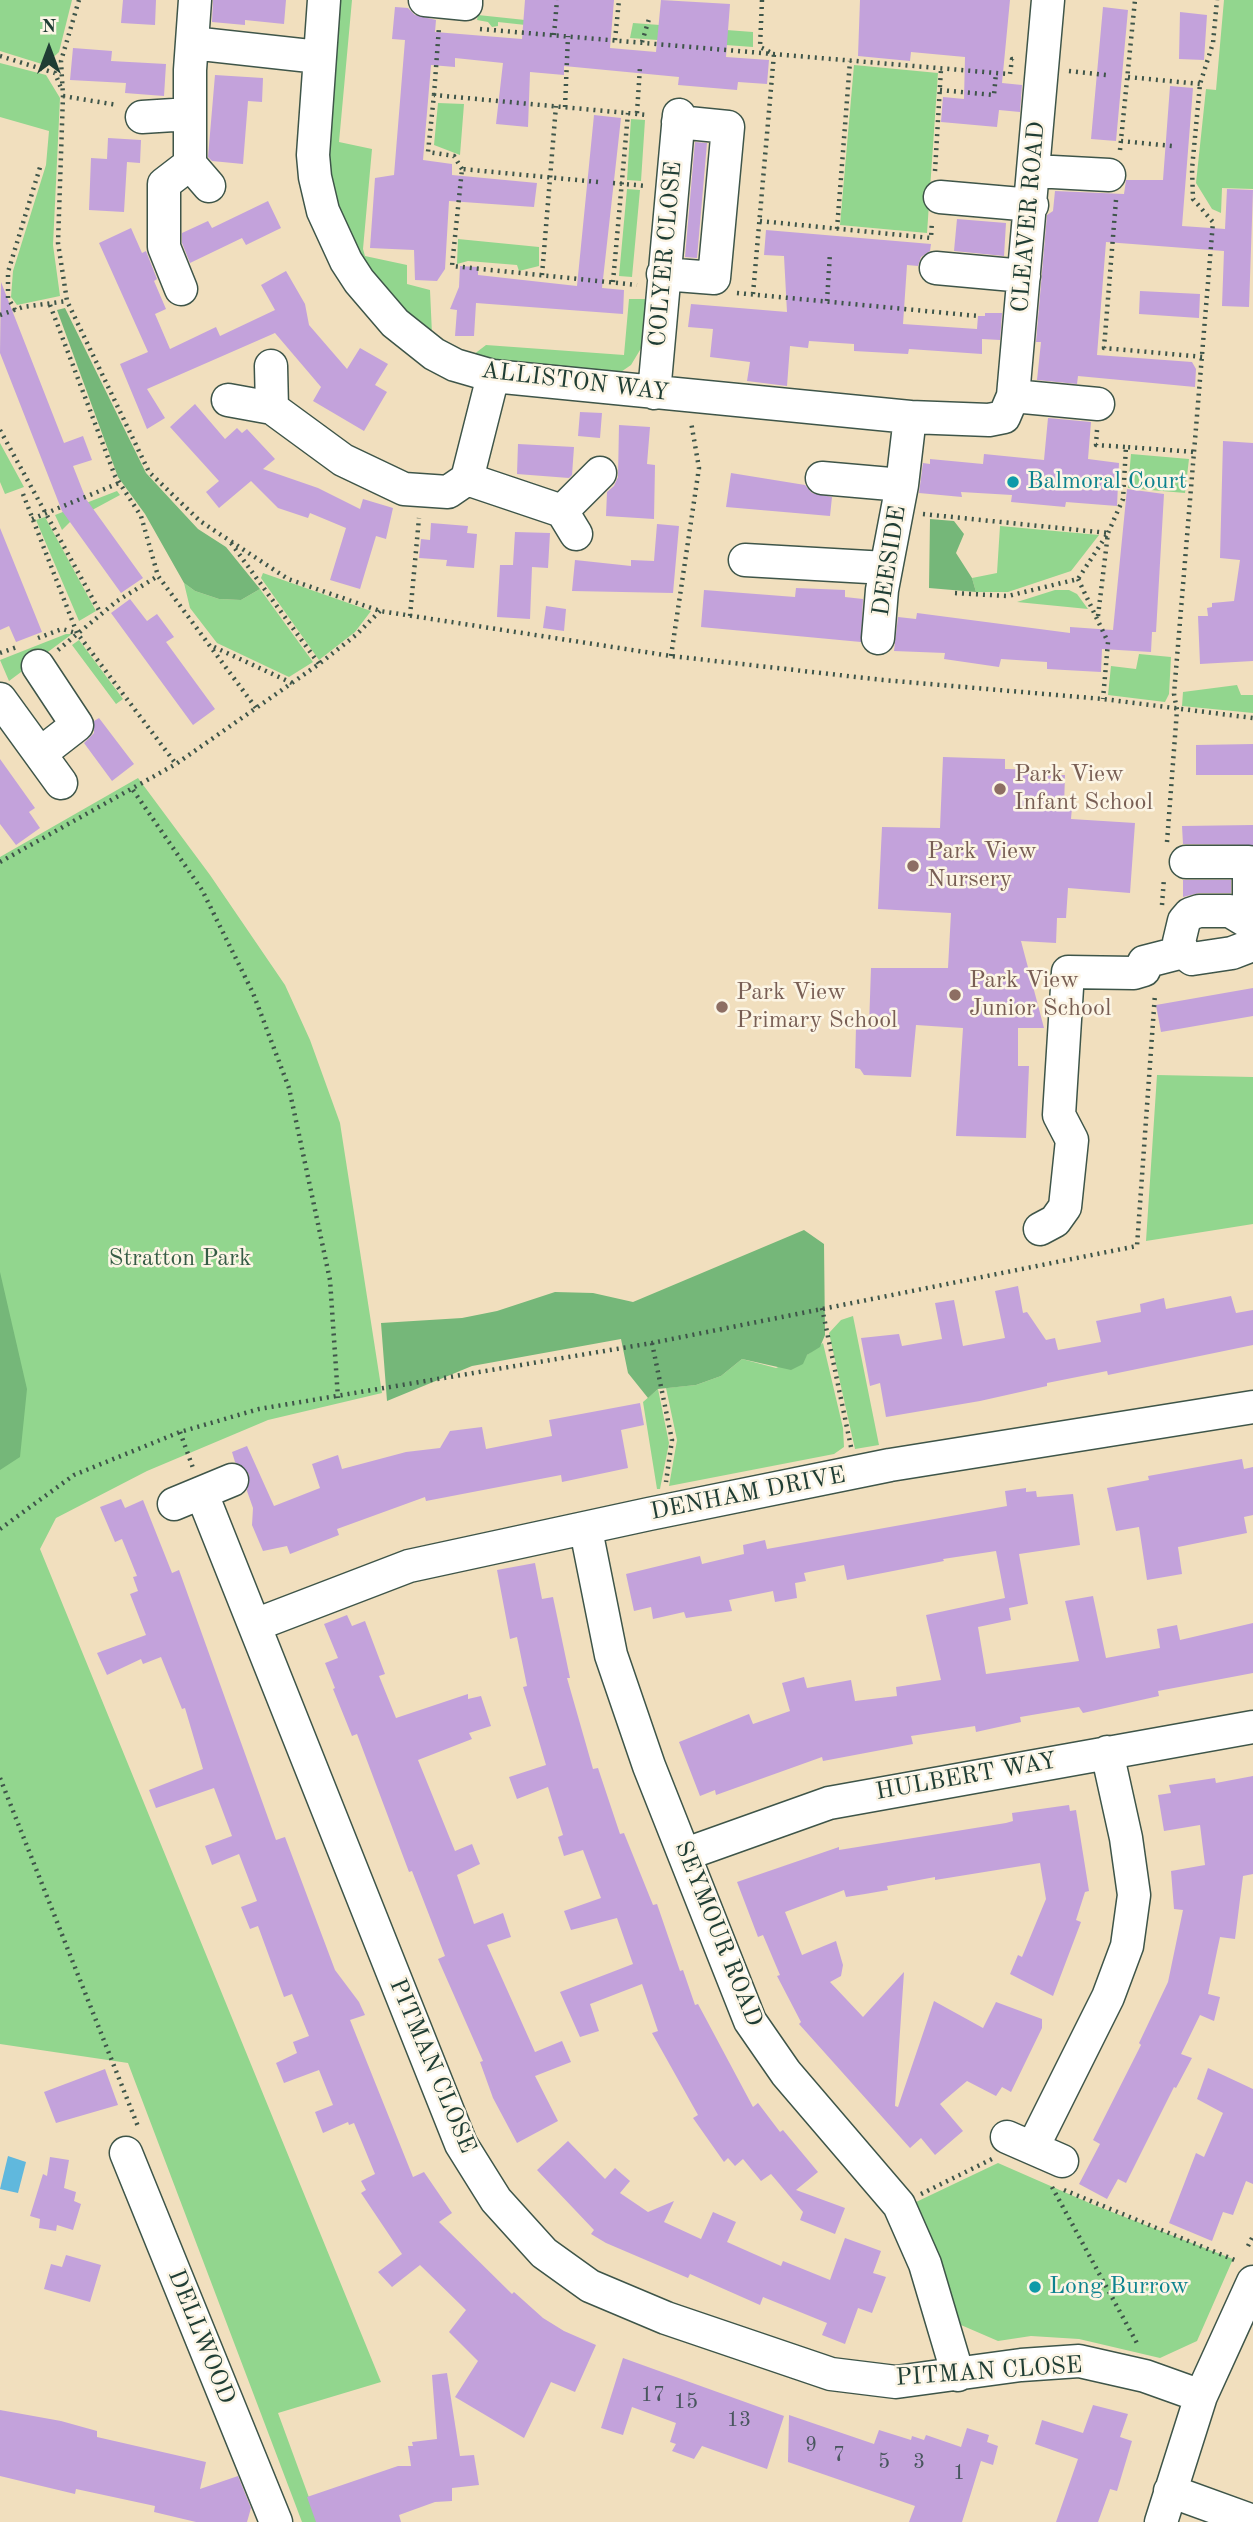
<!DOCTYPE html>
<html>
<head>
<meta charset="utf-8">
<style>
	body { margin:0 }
	#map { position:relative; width:1253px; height:2522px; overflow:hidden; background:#f1dfbe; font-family:"Old Standard TT",serif }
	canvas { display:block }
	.north { position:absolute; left:14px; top:14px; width:70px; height:70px; -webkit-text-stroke:5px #fcf5e5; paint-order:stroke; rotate:0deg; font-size:19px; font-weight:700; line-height:28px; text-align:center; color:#1f3d34 }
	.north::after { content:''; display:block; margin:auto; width:24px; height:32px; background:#1f3d34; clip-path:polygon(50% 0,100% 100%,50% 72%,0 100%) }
</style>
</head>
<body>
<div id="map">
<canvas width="1253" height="2522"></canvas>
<div class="north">N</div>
</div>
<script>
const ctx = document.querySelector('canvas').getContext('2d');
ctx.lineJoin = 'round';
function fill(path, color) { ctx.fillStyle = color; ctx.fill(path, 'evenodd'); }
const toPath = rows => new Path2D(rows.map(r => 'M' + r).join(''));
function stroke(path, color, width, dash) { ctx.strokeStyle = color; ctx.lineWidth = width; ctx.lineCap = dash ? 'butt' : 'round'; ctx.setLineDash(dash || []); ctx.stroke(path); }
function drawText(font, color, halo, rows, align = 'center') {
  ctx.font = font + ' "Old Standard TT",serif'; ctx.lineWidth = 5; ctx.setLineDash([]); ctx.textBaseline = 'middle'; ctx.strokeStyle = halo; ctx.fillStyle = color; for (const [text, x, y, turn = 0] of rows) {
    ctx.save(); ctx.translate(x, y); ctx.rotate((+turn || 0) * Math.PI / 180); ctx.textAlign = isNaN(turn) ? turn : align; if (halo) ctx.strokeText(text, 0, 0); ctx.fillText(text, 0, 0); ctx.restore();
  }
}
fill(toPath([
	[0,0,72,0,59,52,45,65,0,51],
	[337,0,352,0,339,142,372,149,363,249,365,256,407,265,407,284,430,290,432,334,393,306,367,275,346,231,331,179,326,130],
	[1224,0,1253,0,1253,189,1222,188,1221,213,1212,209,1196,183,1206,89,1216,90],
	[478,15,544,22,544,27,498,22,498,26,492,27,488,22,477,20],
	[633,23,753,32,753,47,630,38],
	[0,63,46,75,60,98,53,245,60,296,17,305,11,297,13,271,46,165,49,131,0,117],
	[854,65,938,73,927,233,840,225],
	[438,103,464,104,460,155,434,145],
	[631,119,645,120,641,181,627,180],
	[627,189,640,190,632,277,619,276],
	[458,239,539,247,539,266,519,271,517,265,468,261,457,264],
	[629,299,647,299,643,345,631,365,615,376,493,362,473,355,486,345,624,355],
	[0,443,24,487,5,494,0,482],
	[1131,454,1189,459,1185,493,1128,488],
	[117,491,120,495,70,522,62,530,55,515],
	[45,517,96,611,79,621,36,520],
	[1000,526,1099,535,1071,571,1008,592,976,592,972,578,997,573],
	[263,573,371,611,355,632,319,660,261,578],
	[184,583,195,591,219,599,241,600,260,589,313,662,289,677,217,643,190,608],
	[1055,590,1069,590,1077,594,1088,609,1017,602],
	[66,634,72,634,9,681,0,660],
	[79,640,123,699,116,704,72,645],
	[1139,654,1171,657,1169,694,1165,702,1108,695,1111,666,1136,669],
	[1237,685,1241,695,1253,695,1253,713,1182,706,1183,692],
	[138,778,210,875,285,985,310,1040,340,1123,382,1393,268,1420,147,1471,56,1518,40,1549,381,2382,278,2413,318,2522,302,2522,128,2063,0,2044,0,857],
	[1157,1075,1253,1077,1253,1224,1146,1241],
	[853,1316,879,1445,855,1449,829,1333,841,1320],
	[823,1343,843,1428,844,1447,834,1454,669,1486,677,1440,666,1388,696,1385,721,1376,742,1359,776,1368,807,1355],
	[658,1389,669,1443,660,1489,657,1489,643,1402],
	[998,2163,1094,2205,1233,2259,1197,2341,1160,2358,1079,2339,1031,2336,998,2341,954,2322,914,2203]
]), '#92d68e');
fill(toPath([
	[65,308,146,473,198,529,226,547,260,589,241,600,219,599,195,591,184,583,145,514,118,477,57,310],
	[930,519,954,521,964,534,956,553,972,578,976,592,929,588],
	[804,1230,824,1244,825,1335,820,1347,807,1355,803,1364,791,1370,742,1359,721,1376,696,1385,658,1389,648,1398,628,1373,621,1339,472,1366,387,1401,381,1323,462,1318,497,1311,555,1292,593,1293,633,1302],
	[0,1272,27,1389,20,1457,0,1470]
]), '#75b779');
fill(toPath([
	[8,2156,26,2162,18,2193,0,2189]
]), '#60b8dd');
fill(toPath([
	[123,0,156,0,155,25,121,23],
	[213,0,286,0,284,24,245,20,245,25,212,22],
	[525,0,614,0,610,48,656,52,661,0,730,4,726,57,769,60,767,84,738,82,737,90,678,85,679,77,564,66,564,75,530,72,528,127,496,124,503,63,455,58,455,67,431,65,423,160,452,164,452,175,537,183,534,207,449,201,445,269,437,281,415,280,414,250,370,248,375,178,394,175,405,40,392,39,395,7,408,8,415,15,436,20,435,32,522,39],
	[860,0,1010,0,1002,83,1022,85,1020,112,999,110,997,127,941,122,943,97,964,99,965,57,911,52,910,61,858,56],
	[1103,7,1128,10,1116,141,1091,139],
	[1180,12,1207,15,1204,60,1179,59],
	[73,48,112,51,111,61,166,64,164,96,125,93,126,83,70,80],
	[215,75,263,78,262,102,248,101,243,164,212,161,208,157],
	[1170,86,1193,88,1182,226,1225,229,1227,189,1253,190,1249,307,1222,306,1224,251,1106,242,1097,355,1192,362,1196,369,1195,387,1078,376,1077,384,1037,380,1041,342,1036,342,1047,215,1053,211,1055,191,1124,194,1126,180,1163,180],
	[594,115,621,118,602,288,624,290,623,314,476,303,474,336,455,336,457,310,450,309,459,287,460,266,478,267,478,275,577,286],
	[108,138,141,140,140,163,127,162,124,212,89,210,91,158,107,159],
	[695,142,707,143,697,258,685,257],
	[268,201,281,228,246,245,242,238,190,263,182,243,182,233,208,221,212,228],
	[957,219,1006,223,1004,256,954,251],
	[131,228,142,253,146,251,157,279,154,281,166,309,155,314,170,349,216,327,220,336,275,310,261,285,286,271,305,304,309,325,347,369,360,348,388,364,375,385,387,392,364,431,313,401,321,387,275,333,147,389,165,418,147,429,120,364,148,352,99,243],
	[766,230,931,244,930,251,921,257,918,266,907,265,903,324,977,329,978,316,985,316,985,313,1002,313,1000,340,982,339,982,354,909,349,908,354,854,351,854,344,809,341,808,348,790,346,787,386,747,381,750,362,710,357,713,329,688,327,691,304,787,312,784,256,764,255],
	[1,282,64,443,83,436,92,460,73,466,86,499,143,578,121,593,62,511,0,353],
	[1140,291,1200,294,1199,318,1139,314],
	[195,404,225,439,237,428,242,433,247,429,275,459,263,469,318,488,360,509,363,499,393,508,386,539,376,536,360,589,330,580,346,528,310,513,308,518,278,508,251,481,219,508,206,492,219,481,170,427],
	[580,412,602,413,600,438,578,436],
	[1048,418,1091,422,1088,459,1119,463,1117,506,1066,502,1065,507,1011,502,1012,495,961,492,962,497,919,493,923,463,930,464,930,459,983,464,984,454,1044,460],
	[619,425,650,427,647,464,655,465,654,519,606,516,607,492,614,486,618,477],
	[1223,441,1253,443,1253,661,1200,664,1198,616,1208,616,1207,608,1212,607,1212,603,1234,601,1240,560,1220,558],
	[518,444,574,447,572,475,569,478,517,474],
	[731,473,805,485,812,493,832,497,830,516,726,507],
	[1127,489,1164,494,1156,632,1152,632,1151,652,1102,649,1101,672,1047,669,1047,662,1001,659,999,667,944,659,945,653,894,651,898,617,916,619,917,613,1070,633,1070,627,1113,630],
	[431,523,468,526,467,533,477,534,474,568,446,566,447,560,419,558,421,539,430,540],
	[657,524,679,526,673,593,572,591,575,560,631,566,631,560,654,561],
	[0,528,42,632,16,642,9,626,0,630],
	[515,532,550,533,548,568,532,567,530,619,497,617,500,565,513,565],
	[796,588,845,590,845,597,863,599,861,642,701,627,704,590,795,597],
	[130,599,147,621,157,614,174,637,166,642,215,709,193,725,111,613],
	[546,606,566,609,564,631,543,628],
	[99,718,134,764,112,781,84,743,94,733,94,721],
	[1253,744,1253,775,1196,775,1196,745],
	[943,757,1005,759,1005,769,1060,770,1060,775,1065,775,1064,807,1072,807,1071,819,1135,823,1130,893,1068,888,1066,918,1057,918,1056,943,1021,941,1044,1028,1018,1028,1018,1066,1029,1066,1026,1138,956,1136,963,1028,916,1025,911,1077,864,1075,860,1069,855,1068,856,1027,869,1026,871,968,948,968,951,913,878,909,882,827,940,828],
	[0,759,35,808,29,812,40,828,16,845,0,824],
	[1253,825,1253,845,1183,844,1182,826],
	[1183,880,1231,880,1231,893,1199,893,1183,897],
	[1253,988,1253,1016,1161,1032,1156,1005],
	[1018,1286,1023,1313,1027,1312,1046,1340,1055,1338,1058,1350,1101,1342,1096,1321,1141,1312,1140,1304,1164,1298,1166,1309,1231,1296,1236,1313,1253,1310,1253,1345,1108,1375,1107,1371,1047,1383,1047,1386,980,1401,886,1417,880,1383,870,1386,861,1338,899,1334,902,1346,942,1339,935,1303,954,1300,963,1346,1005,1338,995,1291],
	[640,1403,644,1425,621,1430,628,1468,562,1482,561,1475,426,1501,425,1497,337,1529,339,1535,290,1554,287,1546,263,1551,252,1525,253,1508,247,1491,249,1474,235,1462,232,1452,247,1446,274,1506,320,1488,312,1464,338,1455,342,1469,406,1452,440,1448,450,1431,482,1427,486,1449,552,1436,549,1420],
	[1242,1459,1244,1469,1253,1467,1253,1515,1244,1517,1247,1533,1178,1547,1182,1574,1147,1580,1139,1527,1116,1531,1107,1488,1149,1480,1148,1476],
	[1026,1488,1026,1492,1036,1491,1037,1497,1073,1494,1080,1545,1019,1554,1028,1604,1009,1608,1011,1620,978,1627,986,1674,1079,1661,1065,1601,1093,1596,1106,1658,1160,1648,1157,1629,1177,1625,1180,1640,1253,1623,1253,1673,1158,1691,1159,1696,1083,1713,1079,1707,1020,1717,1021,1722,976,1732,975,1726,911,1736,913,1744,823,1761,822,1757,716,1795,715,1790,700,1796,679,1742,749,1714,753,1724,790,1711,782,1683,804,1677,807,1688,851,1680,855,1701,897,1696,896,1687,941,1680,926,1615,1005,1598,996,1551,943,1559,944,1561,847,1580,844,1565,804,1573,806,1581,795,1583,797,1598,775,1602,773,1591,729,1600,732,1611,686,1618,684,1612,653,1619,651,1607,634,1611,626,1574,700,1556,702,1564,744,1554,743,1545,765,1540,767,1549,1007,1506,1005,1491],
	[121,1499,125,1508,143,1500,172,1573,179,1570,276,1840,285,1837,335,1970,359,2002,365,2015,350,2020,413,2177,424,2172,452,2213,439,2222,512,2294,514,2292,543,2318,564,2331,596,2345,575,2392,551,2382,524,2438,455,2397,478,2361,449,2332,466,2310,420,2265,392,2287,378,2272,402,2254,361,2193,366,2190,361,2181,375,2174,354,2123,349,2125,348,2122,323,2133,315,2112,333,2105,319,2070,284,2083,276,2063,297,2053,293,2042,309,2036,292,1994,284,1997,258,1926,250,1929,241,1907,257,1901,239,1854,212,1865,205,1846,232,1836,214,1788,156,1808,149,1790,203,1769,185,1708,182,1709,161,1657,143,1664,141,1659,107,1675,97,1653,146,1635,130,1594,138,1591,133,1577,137,1576,122,1539,115,1542,100,1507],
	[535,1563,542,1599,553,1597,570,1678,567,1678,593,1769,598,1768,620,1834,624,1833,653,1905,657,1904,680,1971,683,1970,695,2005,698,2004,753,2107,758,2103,780,2132,783,2130,818,2172,796,2190,845,2208,835,2234,800,2220,803,2212,771,2174,761,2181,743,2159,735,2166,728,2158,724,2162,693,2118,698,2115,652,2033,658,2031,642,1984,590,2004,599,2031,580,2037,560,1992,633,1964,617,1918,571,1930,564,1911,601,1898,583,1850,564,1856,558,1837,563,1835,548,1787,517,1799,509,1777,546,1765,523,1687,527,1686,517,1637,510,1639,497,1570],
	[347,1615,352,1626,365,1621,385,1674,379,1676,396,1718,468,1694,468,1699,481,1696,491,1726,469,1733,472,1739,418,1760,455,1851,472,1844,480,1864,457,1875,474,1924,503,1913,511,1937,487,1945,535,2052,562,2041,571,2062,535,2076,558,2121,517,2143,493,2098,480,2062,483,2061,438,1959,445,1956,412,1871,409,1872,357,1734,352,1736,333,1689,335,1688,325,1663,338,1658,324,1624],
	[1253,1776,1253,1874,1243,1876,1235,1939,1220,1937,1208,1994,1220,1997,1214,2021,1200,2015,1181,2054,1192,2058,1176,2088,1174,2087,1126,2183,1118,2179,1107,2199,1079,2184,1100,2144,1093,2140,1141,2045,1139,2043,1168,1982,1183,1910,1174,1909,1171,1871,1205,1865,1200,1825,1164,1831,1158,1795,1171,1793,1169,1785,1215,1778,1216,1783],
	[1069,1805,1070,1811,1076,1810,1089,1891,1085,1892,1076,1920,1081,1922,1053,1996,1010,1974,1018,1955,1022,1957,1046,1899,1040,1863,935,1880,935,1877,887,1886,888,1890,865,1894,846,1897,844,1890,785,1912,802,1955,836,1941,843,1965,841,1976,830,1982,863,2017,904,1972,895,2106,898,2107,934,2001,983,2028,996,2002,1042,2019,1042,2028,1011,2092,1002,2087,996,2096,967,2081,940,2104,963,2131,935,2155,921,2138,910,2148,799,2024,801,2022,777,1976,780,1975,763,1935,758,1937,737,1882,839,1847,839,1850,1006,1823,1013,1821,1012,1813],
	[1208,2068,1253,2089,1253,2184,1246,2181,1233,2215,1223,2212,1212,2241,1169,2223,1196,2153,1204,2157,1223,2113,1197,2099],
	[105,2069,118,2105,56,2123,44,2092],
	[568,2141,605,2179,615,2168,630,2181,620,2193,648,2212,674,2201,664,2222,701,2239,713,2212,736,2222,727,2242,781,2266,783,2261,830,2280,845,2238,881,2251,873,2273,886,2277,872,2313,858,2308,845,2344,822,2335,827,2323,763,2297,760,2305,690,2274,688,2278,606,2243,591,2234,594,2230,537,2170],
	[50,2157,69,2160,64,2188,76,2192,74,2201,81,2204,73,2230,57,2225,56,2231,39,2228,40,2219,30,2216,43,2174,47,2176],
	[66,2255,101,2265,90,2302,44,2289,51,2264,62,2267],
	[623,2358,784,2416,767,2469,702,2446,694,2459,672,2451,676,2444,670,2442,676,2423,632,2407,623,2435,601,2428],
	[447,2373,460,2456,474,2455,479,2485,452,2488,452,2501,435,2502,399,2515,401,2522,316,2522,307,2497,398,2466,411,2466,408,2446,413,2446,412,2442,437,2439,432,2375],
	[1093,2405,1128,2414,1120,2437,1132,2441,1117,2491,1110,2489,1098,2522,1056,2522,1078,2459,1035,2444,1042,2420,1083,2433],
	[0,2410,61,2421,97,2431,97,2437,206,2462,200,2489,238,2476,251,2508,247,2522,196,2522,154,2512,155,2506,76,2489,75,2494,0,2476],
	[789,2415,874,2444,879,2430,911,2440,912,2436,924,2440,926,2435,961,2447,967,2428,989,2435,987,2442,998,2446,993,2465,981,2461,962,2522,909,2522,915,2506,788,2462]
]), '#c3a2db');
const minor = toPath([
	[324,0,313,155,315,177,323,211,346,261,359,281,395,323,434,354,455,365,493,376,910,417,989,420,1004,417,1013,396,1048,0],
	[425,0,466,4,466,0],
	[192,43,319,57],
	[142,117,190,114],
	[190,164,190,70,195,0],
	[1034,171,1109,175],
	[940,197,1032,205],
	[936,268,1024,276],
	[663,274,714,278,728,127,678,122],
	[181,289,164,247,164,184,190,164,209,186],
	[654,393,679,115],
	[1013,396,1098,404],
	[228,400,272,408,271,366],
	[272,408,343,460,404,489,448,492,467,479,562,511],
	[822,478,902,485],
	[467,479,493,376],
	[576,534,562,511,600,473],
	[745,560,886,568],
	[878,638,882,590,902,485,910,417],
	[38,666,77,725,41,753],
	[0,699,61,783],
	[1186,862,1249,862,1249,906,1244,918],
	[1253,925,1230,911,1199,911,1190,914,1184,921,1179,942,1183,952,1192,959,1232,953,1253,945],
	[1040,1229,1055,1221,1065,1207,1072,1140,1059,1115,1068,972,1134,973,1144,970,1144,962,1183,952],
	[202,1494,461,2144,496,2200,544,2253,590,2286,666,2318,831,2374,896,2382,1021,2365,1079,2361,1145,2376,1201,2396],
	[174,1504,232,1480],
	[586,1530,611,1655,649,1766,750,2021,786,2073,899,2205,925,2264,958,2375],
	[255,1625,409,1566,649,1514,890,1465,1253,1407],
	[686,1854,829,1803,1253,1727],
	[1007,2137,1062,2161],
	[1033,2147,1108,1997,1127,1946,1134,1895,1126,1838,1107,1752],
	[126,2153,276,2522],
	[1170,2491,1253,2521],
	[1161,2522,1201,2396,1253,2282]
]);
stroke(minor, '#3e5549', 35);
stroke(toPath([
	[79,0,61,61,63,96,58,243,67,301,149,472,200,521,288,579,380,611,671,656,883,680,1103,699,1253,718],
	[762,0,760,47,770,52],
	[480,29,996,73,1010,74,1012,59,1015,59],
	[554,35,557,0],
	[615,40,619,0],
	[642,42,649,19],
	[0,56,55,73,61,88],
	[1069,71,1106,75],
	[1128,77,1200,84],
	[940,90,994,95,996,73],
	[434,95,439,27],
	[63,96,117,105],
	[565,107,568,36],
	[637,113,640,67],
	[1121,141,1172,146],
	[1120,150,1135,0],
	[462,169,454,156,428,152,434,95,648,115],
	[935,171,941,69],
	[598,182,462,169,452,266,637,285],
	[613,183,647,186],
	[1116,200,1104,348,1204,357],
	[760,221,931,238,932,221],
	[837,229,850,61],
	[542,275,556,106],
	[613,282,628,113],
	[737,293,978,316],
	[753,294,774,54],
	[827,301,830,253],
	[50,305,115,476,141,516,158,576,256,708],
	[15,310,8,298,8,272,41,164],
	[0,315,23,307,67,301],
	[0,430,101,614],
	[1097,430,1096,445,1126,447],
	[23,494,77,633,176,764],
	[923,514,1108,533,1078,579,1008,596,953,593],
	[32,519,119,483],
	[231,543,319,664],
	[1078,579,1108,642,1103,699],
	[410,616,419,518],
	[1098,616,1108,533,1123,499,1126,447,1196,452],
	[38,638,62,629,76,633],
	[214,647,292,683],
	[58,650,117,601,158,576],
	[0,653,17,647],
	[671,656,699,468,691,422],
	[133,790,202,890,253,993,289,1088,330,1280,338,1398],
	[1167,842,1177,710,1174,694,1213,222,1193,199,1192,169,1200,84,1213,43,1217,0],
	[0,862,176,764,319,664,356,635,380,611],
	[1162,905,1164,878],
	[822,1308,851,1447],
	[652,1343,672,1440,666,1482],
	[180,1432,193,1468],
	[0,1529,74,1475,180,1432,259,1409,652,1343,1137,1246,1155,994],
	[0,1778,139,2129],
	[1052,2187,1138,2345],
	[1064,2190,1237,2261],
	[921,2194,992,2159],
	[1248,2246,1253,2236]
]), '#3e5549', 4.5, [2, 5]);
stroke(minor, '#fff', 32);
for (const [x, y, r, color] of [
	[1013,482,7,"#0f9aa8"],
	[1000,789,7,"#8d6e63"],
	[913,866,7,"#8d6e63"],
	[955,995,7,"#8d6e63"],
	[722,1007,7,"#8d6e63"],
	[1035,2287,7,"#0f9aa8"]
]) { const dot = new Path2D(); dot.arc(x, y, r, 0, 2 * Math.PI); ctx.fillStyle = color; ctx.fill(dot); stroke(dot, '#fcf5e5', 2.5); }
drawText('21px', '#48565e', null, [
	["17",653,2395],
	["15",686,2402],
	["13",739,2420],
	["9",811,2445],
	["7",839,2455],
	["5",884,2462],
	["3",919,2462],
	["1",959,2473]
]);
drawText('24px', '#1f3d34', '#fcf5e5', [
	["CLEAVER ROAD",1029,217,-85],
	["COLYER CLOSE",666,254,-85],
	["ALLISTON WAY",575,382,7],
	["DEESIDE",890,561,-81],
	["DENHAM DRIVE",748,1494,-11],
	["HULBERT WAY",966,1777,-10],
	["SEYMOUR ROAD",718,1934,68],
	["PITMAN CLOSE",432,2066,67],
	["DELLWOOD",201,2337,68],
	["PITMAN CLOSE",989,2372,-4]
]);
drawText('24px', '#0d838f', '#fcf5e5', [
	["Balmoral Court",1027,482],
	["Long Burrow",1049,2287]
], 'left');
drawText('24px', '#785e54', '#fcf5e5', [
	["Park View",1014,775],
	["Infant School",1014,803],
	["Park View",927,852],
	["Nursery",927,880],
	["Park View",969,981],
	["Junior School",969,1009],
	["Park View",736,993],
	["Primary School",736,1021]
], 'left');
drawText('24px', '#365c46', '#fcf5e5', [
	["Stratton Park",180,1259]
]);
</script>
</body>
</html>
